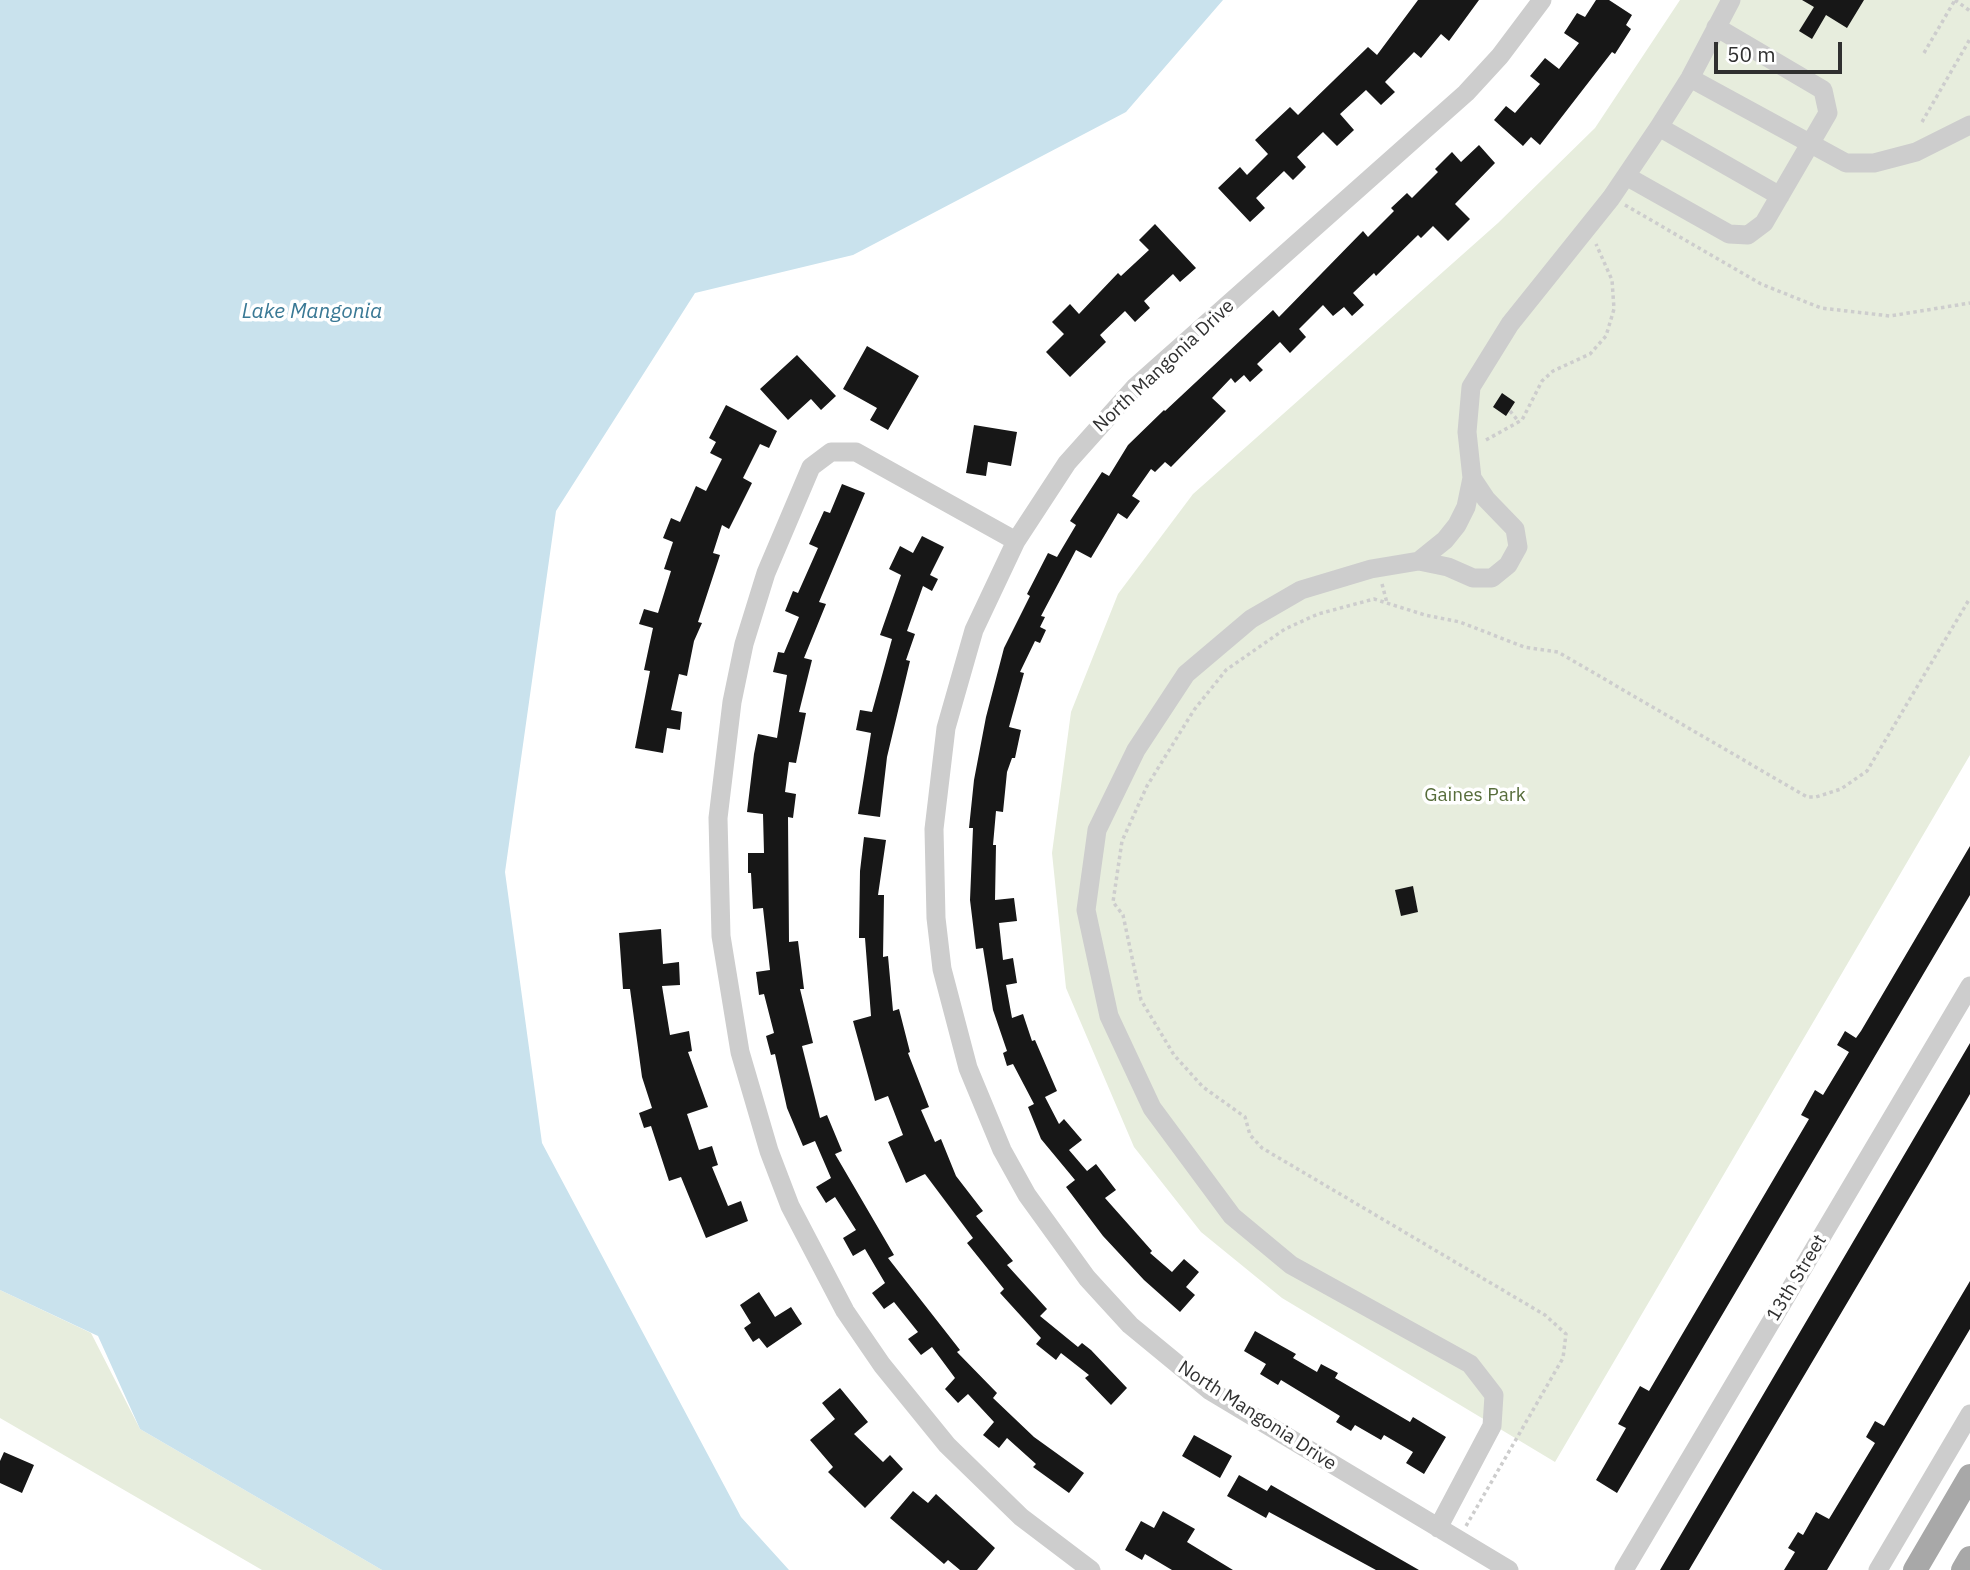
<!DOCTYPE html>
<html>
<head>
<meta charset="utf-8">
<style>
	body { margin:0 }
	#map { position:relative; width:1970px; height:1570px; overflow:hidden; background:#fff; font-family:"IBM Plex Sans",sans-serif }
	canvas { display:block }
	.scale { position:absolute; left:1714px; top:42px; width:128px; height:32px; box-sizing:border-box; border:4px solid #303030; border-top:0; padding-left:9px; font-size:21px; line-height:24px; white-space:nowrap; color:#303030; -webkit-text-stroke:5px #fff; paint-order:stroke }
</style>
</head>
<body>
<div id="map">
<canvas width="1970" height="1570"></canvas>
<div class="scale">50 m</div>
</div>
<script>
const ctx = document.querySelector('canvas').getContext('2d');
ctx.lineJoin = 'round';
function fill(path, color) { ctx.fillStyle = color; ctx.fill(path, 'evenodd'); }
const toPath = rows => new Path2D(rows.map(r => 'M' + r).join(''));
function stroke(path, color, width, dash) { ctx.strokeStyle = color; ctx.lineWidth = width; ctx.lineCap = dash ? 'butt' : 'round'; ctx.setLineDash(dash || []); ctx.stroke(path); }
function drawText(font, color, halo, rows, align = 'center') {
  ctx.font = font + ' "IBM Plex Sans",sans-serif'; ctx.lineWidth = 7; ctx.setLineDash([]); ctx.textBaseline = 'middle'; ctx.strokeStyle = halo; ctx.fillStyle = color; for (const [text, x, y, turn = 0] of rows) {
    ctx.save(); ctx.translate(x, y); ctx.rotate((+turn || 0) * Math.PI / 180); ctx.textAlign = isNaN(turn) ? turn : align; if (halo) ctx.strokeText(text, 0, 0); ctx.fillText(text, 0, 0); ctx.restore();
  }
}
fill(toPath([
	[1680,0,1970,0,1970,755,1555,1462,1282,1298,1201,1232,1134,1147,1066,988,1052,853,1071,712,1118,594,1193,494,1498,223,1595,128],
	[0,1290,91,1333,140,1429,382,1570,262,1570,0,1418]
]), '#e7eddd');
fill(toPath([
	[0,0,1223,0,1126,112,853,255,695,293,556,511,505,872,542,1143,741,1517,789,1570,382,1570,140,1429,98,1336,0,1290]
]), '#c9e2ed');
fill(toPath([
	[1418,0,1479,0,1449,41,1441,34,1421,58,1414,52,1385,82,1395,92,1381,105,1366,90,1340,114,1354,130,1337,146,1323,132,1297,157,1306,167,1293,180,1284,171,1256,198,1265,208,1250,222,1218,188,1240,167,1247,175,1268,154,1255,140,1290,107,1298,115,1368,47,1377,55],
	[1596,0,1609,0,1632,15,1626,25,1631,29,1615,54,1612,52,1540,145,1531,137,1523,146,1494,120,1506,106,1515,113,1540,84,1530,76,1545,58,1559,69,1579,43,1564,33,1577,13,1585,17],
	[1802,0,1864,0,1847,28,1826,15,1812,39,1799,31,1814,7],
	[1479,145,1495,163,1455,204,1470,219,1448,241,1433,226,1421,238,1418,235,1376,276,1374,273,1353,293,1364,305,1352,316,1344,307,1333,316,1323,305,1299,329,1306,337,1290,353,1280,342,1257,364,1263,370,1250,382,1244,375,1235,383,1231,378,1212,398,1226,411,1171,467,1165,462,1155,472,1151,469,1132,496,1140,501,1127,519,1118,513,1091,558,1076,550,1041,616,1045,617,1040,627,1046,630,1040,643,1035,641,1020,672,1024,673,1009,727,1021,730,1015,758,1012,758,1007,772,1003,812,996,811,993,845,996,845,995,900,1014,898,1017,921,999,923,1003,960,1013,958,1017,983,1006,985,1012,1018,1023,1014,1032,1041,1035,1040,1057,1091,1045,1097,1059,1124,1064,1119,1082,1140,1069,1150,1087,1171,1096,1164,1116,1190,1105,1198,1152,1251,1150,1253,1172,1272,1184,1259,1199,1272,1186,1287,1195,1295,1180,1312,1144,1280,1103,1236,1066,1187,1075,1180,1041,1139,1028,1107,1034,1104,1013,1064,1007,1066,1003,1053,1007,1051,993,1010,983,948,976,949,970,900,973,828,969,828,974,780,986,717,1004,648,1030,596,1027,594,1048,553,1057,557,1076,525,1070,521,1102,472,1109,476,1128,445,1164,410,1165,411,1273,310,1279,317,1363,231,1368,237,1394,211,1391,208,1407,193,1412,198,1438,172,1435,169,1452,152,1461,162],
	[1155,224,1196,268,1180,282,1173,274,1144,301,1150,308,1135,322,1125,311,1100,335,1106,342,1070,377,1046,352,1064,334,1052,322,1070,304,1079,314,1118,273,1121,276,1149,250,1139,240],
	[867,346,919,376,888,430,870,420,877,408,843,389],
	[797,355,836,396,821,410,811,399,788,420,760,389],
	[1502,393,1515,402,1506,416,1493,407],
	[726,405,777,431,769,448,760,444,743,478,752,483,729,529,722,525,713,553,720,555,698,622,702,623,694,641,687,676,679,674,671,710,682,712,680,730,667,728,663,753,635,748,650,671,644,670,653,628,639,624,644,609,658,613,671,571,664,569,673,542,663,538,671,518,680,522,696,486,706,491,722,459,710,453,716,442,709,438],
	[974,425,1017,432,1011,466,988,462,986,476,966,473],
	[842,484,865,493,819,602,826,604,804,658,812,660,799,712,806,713,796,763,789,762,785,792,796,794,793,818,788,817,789,942,798,941,804,989,800,989,813,1043,802,1046,820,1118,827,1115,842,1151,835,1154,894,1255,888,1258,960,1350,957,1352,997,1393,993,1398,1034,1437,1084,1473,1069,1493,1033,1467,1036,1464,1007,1438,999,1448,983,1435,994,1422,968,1394,958,1403,945,1389,955,1378,932,1347,921,1355,908,1339,918,1332,894,1302,884,1309,872,1293,885,1283,865,1249,853,1256,843,1238,856,1230,835,1197,826,1203,816,1187,831,1178,815,1141,803,1146,787,1108,775,1054,771,1055,766,1036,774,1033,764,994,759,995,756,972,770,970,763,908,753,909,751,873,748,873,748,853,764,853,763,814,747,812,754,754,758,734,777,738,787,675,773,672,778,652,784,653,799,617,785,611,793,591,798,593,818,548,809,544,824,511,830,513],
	[922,536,944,547,930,575,938,579,932,591,923,586,907,631,915,634,906,660,910,661,887,757,880,817,858,814,871,733,856,730,860,710,872,712,892,639,880,635,901,575,889,569,900,546,913,553],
	[864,837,886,840,878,895,884,895,883,957,888,956,893,1011,899,1009,910,1052,908,1053,929,1107,921,1110,935,1142,941,1139,956,1176,983,1211,976,1216,1013,1261,1007,1265,1047,1309,1040,1316,1078,1347,1082,1343,1091,1350,1127,1388,1111,1405,1085,1378,1089,1375,1061,1353,1056,1360,1036,1344,1041,1338,1000,1293,1004,1289,967,1243,973,1238,925,1174,906,1183,888,1142,903,1135,888,1096,875,1101,853,1021,871,1016,865,938,859,938,860,871],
	[1970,846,1970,895,1617,1493,1596,1480,1626,1428,1618,1424,1640,1386,1649,1391,1680,1338,1809,1119,1801,1115,1815,1090,1823,1095,1849,1052,1837,1045,1845,1031,1856,1038,1861,1031],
	[1413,886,1418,912,1401,916,1395,890],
	[661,929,663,964,679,962,680,985,662,986,670,1035,689,1031,692,1051,688,1052,708,1107,687,1114,699,1150,712,1146,718,1165,712,1167,728,1206,741,1201,748,1221,706,1238,681,1177,669,1181,651,1126,644,1128,639,1113,652,1108,642,1077,630,989,623,989,619,933],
	[1970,1043,1970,1094,1927,1168,1689,1570,1660,1570],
	[1970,1281,1970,1329,1827,1570,1784,1570,1795,1552,1788,1548,1798,1532,1803,1535,1816,1512,1829,1519,1875,1443,1866,1437,1875,1421,1884,1426],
	[759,1292,775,1317,791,1307,802,1324,767,1348,759,1338,753,1342,744,1328,751,1323,740,1305],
	[1255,1331,1296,1354,1293,1358,1317,1372,1321,1364,1338,1373,1335,1378,1410,1422,1413,1417,1446,1437,1424,1474,1406,1463,1413,1452,1384,1435,1381,1440,1355,1425,1351,1431,1336,1422,1340,1416,1281,1380,1278,1385,1260,1374,1266,1364,1244,1351],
	[840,1388,868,1422,854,1434,883,1462,890,1455,903,1469,865,1508,828,1472,833,1467,810,1440,835,1419,822,1403],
	[1194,1435,1232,1456,1220,1478,1182,1456],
	[4,1452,34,1465,22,1493,0,1483,0,1461],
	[1239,1475,1267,1491,1271,1485,1419,1570,1376,1570,1269,1512,1266,1518,1227,1496],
	[913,1491,928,1503,936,1494,995,1548,977,1570,960,1570,948,1560,944,1564,890,1518],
	[1163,1511,1195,1529,1187,1542,1233,1570,1172,1570,1145,1554,1142,1560,1125,1550,1141,1521,1154,1528]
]), '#171717');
stroke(toPath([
	[1955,0,1970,11],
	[1924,53,1955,0],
	[1922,122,1970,39],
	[1625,205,1761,284,1821,308,1890,316,1970,303],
	[1510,411,1519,422],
	[1486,440,1522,420,1542,381,1553,371,1590,354,1606,336,1614,309,1612,280,1596,244],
	[1382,584,1387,603],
	[1466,1526,1563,1358,1566,1334,1545,1315,1262,1148,1250,1135,1245,1117,1203,1087,1174,1055,1141,1000,1123,915,1113,902,1122,841,1147,786,1194,710,1226,670,1285,629,1318,614,1374,599,1425,615,1460,622,1524,647,1558,652,1795,790,1807,797,1816,797,1841,789,1867,771,1970,598]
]), '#cdcdcd', 3.5, [3.5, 3.5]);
stroke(toPath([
	[1690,78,1846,163,1874,163,1916,152,1970,125],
	[1659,127,1780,196],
	[1626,176,1729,234,1748,235,1764,223,1828,113,1823,90,1716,27],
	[1016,541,856,452,831,452,811,467,766,573,744,644,732,702,718,818,721,936,740,1052,769,1151,790,1206,845,1311,882,1365,947,1445,1021,1517,1091,1570],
	[1419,561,1445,540,1457,525,1466,507,1472,478],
	[1438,1528,1492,1426,1494,1395,1470,1364,1291,1265,1232,1216,1152,1108,1109,1016,1086,910,1097,830,1136,750,1186,674,1251,619,1301,590,1371,569,1419,561,1448,567,1473,578,1492,578,1508,565,1518,547,1515,529,1486,499,1472,478,1467,432,1471,387,1510,324,1611,198,1659,127,1690,78,1731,0],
	[1509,1570,1209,1390,1130,1325,1087,1278,1027,1195,1002,1150,968,1068,942,969,936,918,934,829,946,728,974,630,1016,541,1067,463,1135,387,1466,93,1500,56,1542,0],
	[1624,1570,1970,986],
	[1878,1570,1970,1414]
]), '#cdcdcd', 19);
stroke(toPath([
	[1915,1570,1970,1476],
	[1963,1570,1970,1558]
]), '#a8a8a8', 24);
drawText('19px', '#303030', '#fff', [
	["North Mangonia Drive",1164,366,-43],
	["13th Street",1797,1278,-59],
	["North Mangonia Drive",1257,1416,33]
]);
drawText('19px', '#576d3b', '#fff', [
	["Gaines Park",1475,796]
]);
drawText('italic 21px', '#3a7995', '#fff', [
	["Lake Mangonia",312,312]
]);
</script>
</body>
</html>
